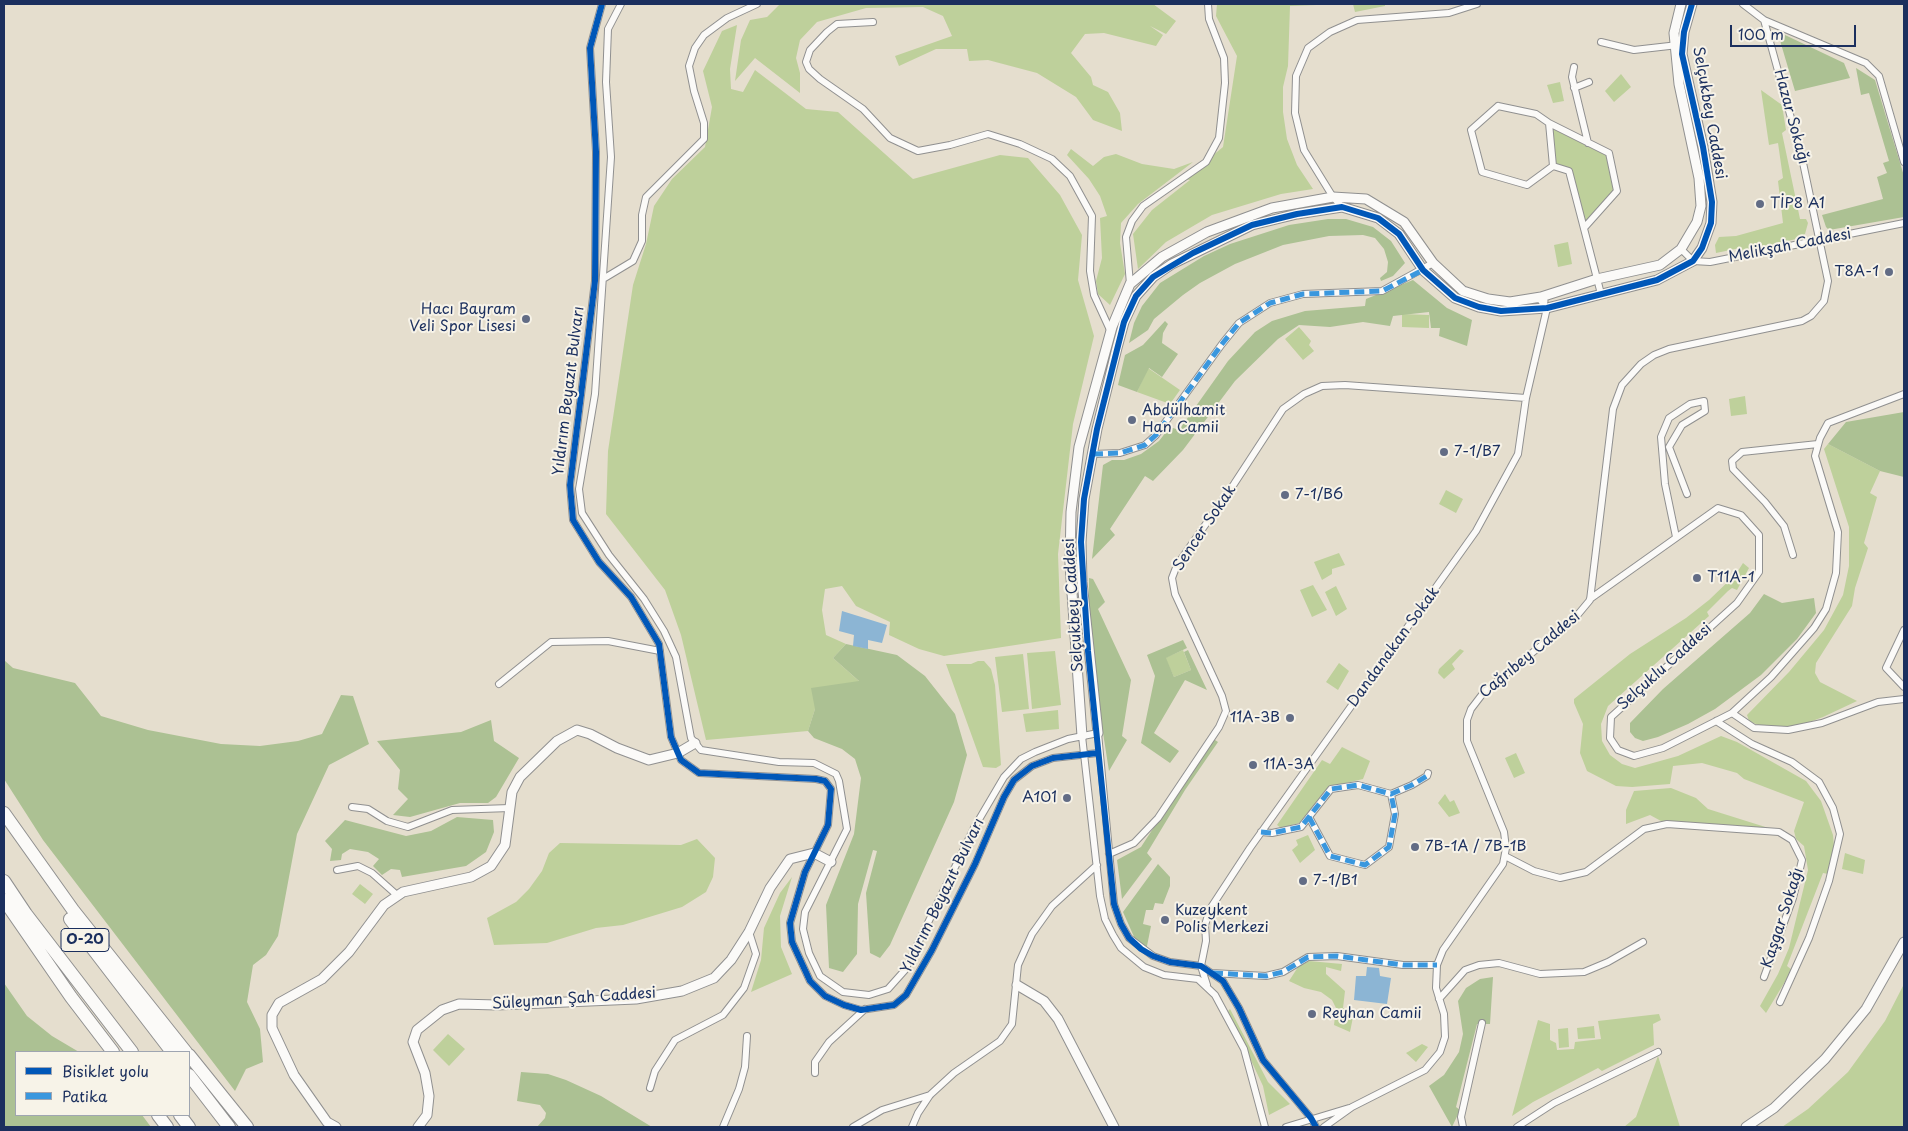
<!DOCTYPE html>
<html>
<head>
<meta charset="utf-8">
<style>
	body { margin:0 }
	#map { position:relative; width:1908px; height:1131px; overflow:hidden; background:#e5dece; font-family:"Playpen Sans",sans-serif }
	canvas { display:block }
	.frame { position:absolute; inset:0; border:5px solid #1b2f5e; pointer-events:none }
	.legend { position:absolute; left:15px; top:1051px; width:175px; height:65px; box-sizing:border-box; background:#f7f3e8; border:1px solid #9fa5b1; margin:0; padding:6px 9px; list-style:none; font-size:15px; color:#1b2f5e }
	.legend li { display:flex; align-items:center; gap:10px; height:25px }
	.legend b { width:25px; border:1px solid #9fa5b1 }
	.scale { position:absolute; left:1730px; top:25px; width:126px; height:22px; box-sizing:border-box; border:2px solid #1b2f5e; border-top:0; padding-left:6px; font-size:15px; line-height:18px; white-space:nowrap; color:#1b2f5e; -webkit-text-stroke:4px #f7f3e8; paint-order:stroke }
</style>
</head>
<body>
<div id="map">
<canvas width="1908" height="1131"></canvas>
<div class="frame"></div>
<ul class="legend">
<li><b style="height:6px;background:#0057b8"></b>Bisiklet yolu</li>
<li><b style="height:6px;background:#3a97de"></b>Patika</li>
</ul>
<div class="scale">100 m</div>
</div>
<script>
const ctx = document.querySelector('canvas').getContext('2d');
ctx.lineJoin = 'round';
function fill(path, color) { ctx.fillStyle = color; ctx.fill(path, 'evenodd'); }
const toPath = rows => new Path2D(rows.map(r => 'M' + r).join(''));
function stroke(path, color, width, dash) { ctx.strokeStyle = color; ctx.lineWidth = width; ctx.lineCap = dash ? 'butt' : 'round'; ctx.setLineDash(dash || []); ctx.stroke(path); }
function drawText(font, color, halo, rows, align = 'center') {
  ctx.font = font + ' "Playpen Sans",sans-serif'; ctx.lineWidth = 4; ctx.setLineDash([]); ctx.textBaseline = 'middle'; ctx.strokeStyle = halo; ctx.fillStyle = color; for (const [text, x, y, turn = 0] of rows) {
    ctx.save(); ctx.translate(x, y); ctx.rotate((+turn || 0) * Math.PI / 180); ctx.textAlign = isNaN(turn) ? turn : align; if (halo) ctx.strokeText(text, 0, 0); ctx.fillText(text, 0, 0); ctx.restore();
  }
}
fill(toPath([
	[780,4,1153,4,1176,21,1166,34,1150,26,1163,35,1156,46,1104,33,1085,34,1071,53,1091,77,1093,85,1108,92,1120,113,1122,131,1093,120,1076,97,1037,73,988,60,969,61,967,49,936,49,899,66,895,56,952,36,943,16,923,7,866,8,817,22,800,40,796,58,800,73,800,93,755,58,735,81,741,40,750,20,767,17],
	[1217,4,1343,4,1290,6,1288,66,1283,87,1283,112,1287,139,1297,165,1313,189,1281,194,1212,215,1166,242,1138,269,1133,234,1152,210,1190,180,1184,179,1223,147,1237,56,1216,16],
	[1353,4,1385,4,1385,6,1355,12],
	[737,25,730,69,731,89,743,92,755,70,806,109,838,112,913,179,1000,155,1028,158,1060,195,1082,235,1078,280,1094,336,1073,424,1058,554,1061,638,944,656,919,649,889,635,890,622,856,606,842,586,825,589,822,610,826,635,846,644,833,658,860,682,815,709,808,731,706,740,681,635,665,590,606,514,608,451,633,285,646,244,654,206,672,179,705,147,712,107,703,71,722,31],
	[1621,74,1631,87,1614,102,1605,91],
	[1560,82,1564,101,1553,103,1547,85],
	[1761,90,1782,105,1786,130,1782,133,1800,219,1806,219,1808,223,1805,234,1796,239,1742,252,1740,248,1716,253,1715,245,1719,237,1736,236,1783,223,1778,181,1783,178,1778,143,1769,145],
	[1549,123,1609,153,1617,191,1584,228,1569,171,1553,166],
	[1071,149,1093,166,1104,157,1116,154,1142,164,1174,169,1193,162,1138,204,1121,223,1120,243,1125,274,1110,305,1098,294,1096,281,1102,258,1100,218,1107,216,1100,196,1089,179,1067,155],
	[1568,242,1572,264,1558,267,1554,245],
	[1402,314,1429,315,1429,328,1402,327],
	[1299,327,1311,341,1309,345,1314,351,1303,360,1285,339],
	[1148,368,1180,390,1170,404,1137,392],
	[1745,396,1747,414,1731,416,1729,399],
	[1828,444,1880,471,1870,493,1877,497,1864,543,1868,548,1855,588,1852,606,1816,663,1815,673,1820,682,1857,701,1823,717,1791,729,1765,728,1749,721,1747,715,1789,672,1824,630,1843,595,1849,566,1849,527,1824,449],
	[1446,490,1463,499,1456,513,1439,504],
	[1339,553,1345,565,1332,569,1332,574,1322,580,1314,562],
	[1743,563,1749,568,1737,590,1732,588,1728,591,1707,612,1709,616,1608,706,1601,724,1602,741,1610,755,1622,764,1635,768,1678,756,1721,736,1737,742,1806,781,1821,801,1833,835,1834,846,1828,874,1823,873,1787,966,1792,970,1766,1013,1760,1006,1778,974,1789,948,1808,870,1804,846,1796,839,1794,831,1804,802,1744,779,1737,773,1702,763,1673,766,1670,784,1632,787,1616,786,1587,771,1580,753,1583,724,1574,703,1574,699,1630,654,1686,618,1709,600,1736,574],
	[1313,585,1327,610,1312,617,1300,590],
	[1336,586,1347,609,1336,616,1325,592],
	[1460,649,1464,651,1452,664,1455,669,1444,679,1438,673,1439,669],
	[1183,650,1191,670,1174,677,1165,658],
	[1055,651,1061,705,1032,709,1027,653],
	[1023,654,1029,709,1002,712,995,657],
	[978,661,984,661,991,669,995,685,1001,765,996,768,983,767,946,664,971,664],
	[1339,663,1349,671,1338,690,1326,682],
	[1058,710,1059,729,1026,732,1023,714],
	[1342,747,1370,761,1363,779,1329,787,1299,823,1281,828,1277,825,1322,760,1330,764],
	[1516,753,1525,773,1514,778,1505,758],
	[1671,788,1696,798,1708,809,1775,830,1661,821,1650,815,1626,824,1626,810,1634,791],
	[1445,794,1450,802,1454,800,1460,813,1449,817,1438,803],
	[1308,835,1315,850,1300,863,1292,850,1298,845,1296,840],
	[697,839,715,858,713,877,706,892,682,907,623,925,596,928,547,943,494,945,487,918,516,902,529,889,542,871,549,853,560,843,681,845],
	[1845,853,1865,860,1863,874,1842,869],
	[792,877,780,916,781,947,792,974,751,992,761,960,764,928,780,893],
	[360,884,373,894,365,904,352,894],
	[1309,961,1342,964,1341,971,1326,967,1326,974,1345,991,1343,1008,1354,1012,1350,1032,1334,1025,1336,1008,1332,1000,1321,992,1304,988,1289,981,1298,967],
	[1904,984,1904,1127,1782,1127,1808,1109,1848,1072,1885,1021],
	[1230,1009,1268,1082,1290,1104,1269,1115,1263,1086,1228,1011],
	[1659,1014,1661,1020,1653,1024,1654,1045,1602,1071,1598,1068,1533,1102,1512,1116,1538,1020,1550,1024,1550,1040,1556,1043,1557,1050,1574,1049,1575,1042,1601,1039,1598,1021],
	[1594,1026,1595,1038,1578,1039,1577,1028],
	[1568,1028,1569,1047,1559,1048,1558,1029],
	[448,1034,465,1049,449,1066,433,1050],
	[1422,1044,1428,1047,1416,1062,1406,1053],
	[1658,1056,1680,1127,1624,1127,1636,1117]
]), '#bed09b');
fill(toPath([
	[1785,35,1844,63,1850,78,1795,91,1781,44,1780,38],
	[1856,68,1875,80,1904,176,1904,217,1829,230,1826,227,1822,215,1883,199,1877,177,1887,173,1883,163,1889,161,1869,93,1861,95],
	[1328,219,1346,219,1373,227,1391,241,1405,263,1393,276,1381,281,1380,278,1387,272,1388,262,1384,249,1375,238,1363,235,1329,236,1283,245,1235,264,1200,283,1183,295,1154,319,1148,330,1129,343,1134,323,1142,306,1160,283,1204,256,1230,244,1289,225],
	[1413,280,1447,308,1472,320,1467,346,1439,336,1440,328,1431,328,1429,312,1393,316,1390,326,1363,322,1330,327,1299,325,1278,339,1235,381,1183,450,1153,481,1145,476,1110,529,1115,535,1092,559,1103,465,1112,460,1124,460,1141,454,1159,441,1170,427,1179,430,1228,361,1255,332,1272,321,1305,311,1365,306,1366,299],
	[1165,321,1168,324,1163,333,1162,343,1178,354,1162,377,1149,368,1137,392,1118,385,1125,355,1143,345],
	[1904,412,1904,477,1880,471,1828,444,1846,422],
	[1089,578,1093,579,1105,602,1098,609,1131,680,1122,736,1127,740,1109,771,1095,682,1089,607],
	[1764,594,1782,603,1814,598,1816,613,1797,639,1761,675,1715,709,1688,724,1658,737,1643,741,1635,738,1630,732,1630,723,1663,689,1750,613],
	[1183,640,1187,648,1166,658,1174,677,1191,670,1184,652,1188,650,1207,690,1185,680,1154,733,1179,751,1170,763,1141,743,1155,676,1147,655],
	[846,644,897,655,925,676,955,714,967,755,954,802,890,945,880,958,870,953,866,893,877,851,873,850,858,904,857,954,843,972,829,968,826,905,854,834,861,778,855,759,842,749,814,738,808,731,815,709,811,688,859,681,833,658],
	[4,660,13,668,75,683,101,716,148,730,221,744,260,746,298,741,322,734,341,695,353,696,369,744,329,765,297,834,278,936,266,955,253,965,247,1002,260,1029,263,1062,246,1069,235,1091,43,840,4,779],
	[491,720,494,741,519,758,496,797,488,803,460,803,410,817,393,815,408,799,398,789,400,770,377,741,461,732],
	[1212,738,1218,742,1185,790,1147,853,1152,859,1122,899,1117,860,1141,847],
	[457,817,493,820,494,832,486,852,466,866,402,877,400,870,391,869,382,875,373,866,379,859,368,852,350,849,342,854,341,860,330,861,332,849,325,841,345,820,406,836,431,831],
	[1158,864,1170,877,1170,886,1163,904,1155,903,1153,910,1146,910,1143,924,1151,926,1146,951,1135,939,1123,912],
	[1493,977,1490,1024,1477,1024,1456,1107,1460,1110,1452,1127,1429,1086,1444,1075,1459,1052,1463,1034,1458,1001,1466,988,1480,979],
	[4,983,27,1016,52,1036,79,1052,16,1052,16,1115,142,1115,151,1127,4,1127],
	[521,1072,548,1074,566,1080,601,1096,652,1127,537,1127,545,1118,546,1113,540,1105,517,1101]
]), '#acc193');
fill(toPath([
	[842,611,887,625,882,643,868,640,868,649,853,646,854,635,839,631],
	[1367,967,1379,968,1380,976,1391,978,1387,1004,1354,1000,1356,976,1366,976]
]), '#8cb5d4');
const street = toPath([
	[602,4,590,48,596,152,595,281,570,485,573,520,599,562,631,597,659,644,671,737,681,760,699,773,816,779,825,781,831,789,828,825,805,872,790,923,792,942,810,981,825,996,844,1005,861,1010,894,1005,906,995,932,950,975,864,1004,797,1014,780,1032,766,1053,758,1098,753],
	[621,4,608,29,606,82,611,157,595,394,579,489,582,513,609,555,644,599,664,631,676,657,691,738,701,750,779,762,814,763,836,774,839,781,847,829,805,912,803,929,809,953,820,976,843,992,869,995,888,989,905,970,974,828,1004,777,1021,759,1035,752,1068,739,1098,733,1114,904,1121,924,1129,938,1153,956,1170,962,1201,966,1223,981,1239,1008,1263,1060,1311,1118,1316,1127],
	[1764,20,1866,63,1879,76,1904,162],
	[873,22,837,24,827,32,810,50,806,62,809,69,820,79,863,109,890,138,918,151,950,145,988,134,1020,144,1052,159,1070,176,1092,216,1090,271,1094,295,1111,332],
	[1601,42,1634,50,1678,45],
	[1574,67,1572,77,1588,143],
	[1574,88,1589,82],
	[1498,106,1536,114,1549,123,1553,166,1527,185,1482,172,1471,130,1498,106],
	[1549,123,1609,153,1617,191,1584,228],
	[1553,166,1569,171,1601,294],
	[1342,207,1333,197,1304,150,1295,113,1296,76,1308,48,1330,32,1357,20,1449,13,1477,4],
	[1681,249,1693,261,1710,262,1904,223],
	[603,279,633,261,642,241,642,215,646,197,704,139,704,123,694,91,689,66,695,48,704,35,727,18,757,4],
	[1130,284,1126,237,1132,221,1143,206,1206,162,1219,138,1225,83,1224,58,1209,19,1208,4],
	[1093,454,1120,453,1145,445,1156,435,1222,344,1239,323,1270,303,1303,294,1382,291,1433,263],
	[1676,537,1665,484,1661,437,1669,418,1690,404,1704,401,1705,411,1682,425,1669,447,1687,494],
	[1793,555,1784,526,1765,502,1733,469,1732,461,1742,452,1818,444],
	[1590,599,1718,508,1741,515,1759,535,1759,572,1737,603,1611,717,1610,738,1618,750,1634,756,1663,748,1732,713,1771,677,1814,628,1826,609,1836,573,1838,532,1815,456,1820,438,1828,423,1904,394],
	[1904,630,1886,668,1904,687],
	[499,684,551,642,608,641,660,651],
	[1732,713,1754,728,1788,730,1822,723,1878,702,1904,699],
	[1716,721,1752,744,1792,762,1819,782,1833,808,1840,834,1829,881,1809,938,1780,1002],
	[1082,736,1100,896,1105,919,1113,935,1121,948,1144,967,1164,975,1198,979,1215,995,1244,1049,1265,1127],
	[352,807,368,809,387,821,408,827,452,810,510,808],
	[1309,817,1330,856,1365,865,1389,847,1395,814,1391,794],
	[1261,832,1272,833,1301,827,1331,789,1358,785,1391,794,1412,785,1427,776,1428,773],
	[1109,854,1134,843,1158,818,1219,727,1226,711,1222,696,1175,594,1172,578,1177,565,1234,484,1283,409,1304,394,1322,386,1345,385,1526,398],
	[1505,856,1534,871,1560,878,1586,872,1644,829,1667,824,1779,832,1792,840,1802,860,1793,898,1764,977],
	[337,870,358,866,372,873,398,896],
	[1201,966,1206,941,1205,925,1210,909,1250,848,1476,531,1518,454,1526,398,1547,308],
	[1201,966,1207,985],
	[1212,973,1266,976,1283,972,1308,957,1337,956,1403,965,1437,965],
	[1439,999,1465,970,1479,965,1499,963,1540,974,1584,972,1608,962,1643,942],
	[815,1073,815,1062,829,1042,865,1009],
	[650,1088,655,1071,675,1040,723,1015,744,988,756,954,749,932],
	[723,1127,739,1089,745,1067,747,1036],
	[853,1127,882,1110,930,1095],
	[912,1127,918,1113,930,1095,954,1073,1000,1041,1012,1024,1018,965,1032,934,1052,906,1097,865],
	[1286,1127,1349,1108],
	[1324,1127,1352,1107,1425,1070,1440,1052,1445,1037,1444,1014,1436,988,1437,965,1443,950,1503,864,1506,848,1504,832,1467,741,1467,720,1471,709,1484,692,1575,618,1590,600,1613,409,1622,385,1641,364,1654,355,1669,349,1802,321,1811,316,1824,301,1828,281,1802,158,1764,20,1743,4],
	[1463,1127,1461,1117,1482,1023],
	[1517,1127,1554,1103,1658,1052]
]);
const secondary = toPath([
	[1543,301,1541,297,1597,279,1660,265,1681,249,1697,222,1701,206,1699,178,1679,84,1674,33,1681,4],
	[1098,733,1082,582,1081,542,1084,499,1097,429,1117,348,1124,322,1136,296,1153,277,1172,264,1252,225,1297,214,1342,207,1378,218,1399,234,1423,270,1455,298,1479,307,1501,311,1547,308,1657,280,1693,261,1702,248,1711,223,1712,202,1703,147,1682,54,1684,32,1692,4],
	[1082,736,1070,564,1071,512,1079,447,1112,327,1130,284,1162,257,1207,232,1272,208,1333,197,1366,199,1404,222,1433,263,1463,291,1488,299,1510,302,1541,297],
	[1017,985,1044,1001,1058,1019,1114,1127],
	[336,1127,327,1122,294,1075,272,1028,272,1015,279,1003,322,979,349,952,384,905,403,892,471,877,491,866,505,845,512,792,520,777,557,741,577,730,590,734,617,748,649,760,678,753,695,743],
	[418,1127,427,1115,429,1096,425,1073,413,1042,417,1030,442,1010,459,1004,497,1005,636,999,682,991,714,978,731,960,749,932,770,888,790,859,814,853,831,862],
	[1746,1127,1774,1108,1825,1059,1866,1009,1904,942]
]);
const highway = toPath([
	[4,813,73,910,186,1052],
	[4,881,26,914,132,1052],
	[4,900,71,997,113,1052],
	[70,919,172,1052],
	[189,1055,247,1127],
	[189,1075,229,1127],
	[158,1115,167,1127],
	[180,1115,189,1127]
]);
stroke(street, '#909090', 8);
stroke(secondary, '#909090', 11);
stroke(highway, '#909090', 14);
stroke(street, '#fbfaf8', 6);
stroke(secondary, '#fbfaf8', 9);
stroke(highway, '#fbfaf8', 12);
stroke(toPath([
	[1093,454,1120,453,1145,445,1156,435,1222,344,1239,323,1270,303,1303,294,1382,291,1423,270],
	[1309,817,1330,856,1365,865,1389,847,1395,814,1391,794],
	[1261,832,1272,833,1301,827,1331,789,1358,785,1391,794,1412,785,1427,776,1428,773],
	[1213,973,1266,976,1283,972,1308,957,1337,956,1403,965,1437,965]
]), '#3a97de', 5, [10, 5]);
stroke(toPath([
	[602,4,590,48,596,152,595,281,570,485,573,520,599,562,631,597,659,644,671,737,681,760,699,773,816,779,825,781,831,789,828,825,805,872,790,923,792,942,810,981,825,996,844,1005,861,1010,894,1005,906,995,932,950,975,864,1004,797,1014,780,1032,766,1053,758,1098,753],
	[1316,1127,1311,1118,1263,1060,1239,1008,1223,981,1201,966,1170,962,1153,956,1141,949,1129,938,1121,924,1114,904,1088,651,1081,542,1084,499,1097,429,1124,322,1136,296,1153,277,1193,253,1252,225,1297,214,1342,207,1378,218,1399,234,1423,270,1455,298,1479,307,1501,311,1547,308,1657,280,1693,261,1702,248,1711,223,1712,202,1703,147,1682,54,1684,32,1692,4]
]), '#0057b8', 6);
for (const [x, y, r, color] of [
	[1760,204,5,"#626c85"],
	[1889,272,5,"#626c85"],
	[526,319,5,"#626c85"],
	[1132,420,5,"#626c85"],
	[1444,452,5,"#626c85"],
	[1285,495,5,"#626c85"],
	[1697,578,5,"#626c85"],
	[1290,718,5,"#626c85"],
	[1253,765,5,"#626c85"],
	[1067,798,5,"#626c85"],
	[1415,847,5,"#626c85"],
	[1303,881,5,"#626c85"],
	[1165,920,5,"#626c85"],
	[1312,1014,5,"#626c85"]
]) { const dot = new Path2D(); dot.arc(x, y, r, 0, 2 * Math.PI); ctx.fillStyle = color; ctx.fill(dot); stroke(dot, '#f7f3e8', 2); }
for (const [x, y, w] of [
	[85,940,48]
]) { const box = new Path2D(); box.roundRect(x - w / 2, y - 11.5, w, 23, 4); ctx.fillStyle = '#f7f3e8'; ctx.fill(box); stroke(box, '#1b2f5e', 1); }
drawText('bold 14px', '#1b2f5e', null, [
	["O-20",85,940]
]);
drawText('15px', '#1b2f5e', '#f7f3e8', [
	["Selçukbey Caddesi",1709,113,80],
	["Hazar Sokağı",1791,117,75],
	["Melikşah Caddesi",1790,246,-11],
	["Yıldırım Beyazıt Bulvarı",569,391,-83],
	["Sencer Sokak",1205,528,-56],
	["Selçukbey Caddesi",1074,605,-94],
	["Dandanakan Sokak",1394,647,-54],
	["Cağrıbey Caddesi",1530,655,-40],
	["Selçuklu Caddesi",1665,667,-42],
	["Yıldırım Beyazıt Bulvarı",943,896,-64],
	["Kaşgar Sokağı",1783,918,-72],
	["Süleyman Şah Caddesi",574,999,-4]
]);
drawText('15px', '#1b2f5e', '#f7f3e8', [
	["TİP8 A1",1770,204],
	["T8A-1",1879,272,"right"],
	["Hacı Bayram",516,310,"right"],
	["Veli Spor Lisesi",516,327,"right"],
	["Abdülhamit",1142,411],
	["Han Camii",1142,428],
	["7-1/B7",1454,452],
	["7-1/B6",1295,495],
	["T11A-1",1707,578],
	["11A-3B",1280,718,"right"],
	["11A-3A",1263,765],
	["A101",1057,798,"right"],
	["7B-1A / 7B-1B",1425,847],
	["7-1/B1",1313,881],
	["Kuzeykent",1175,911],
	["Polis Merkezi",1175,928],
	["Reyhan Camii",1322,1014]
], 'left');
</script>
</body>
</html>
